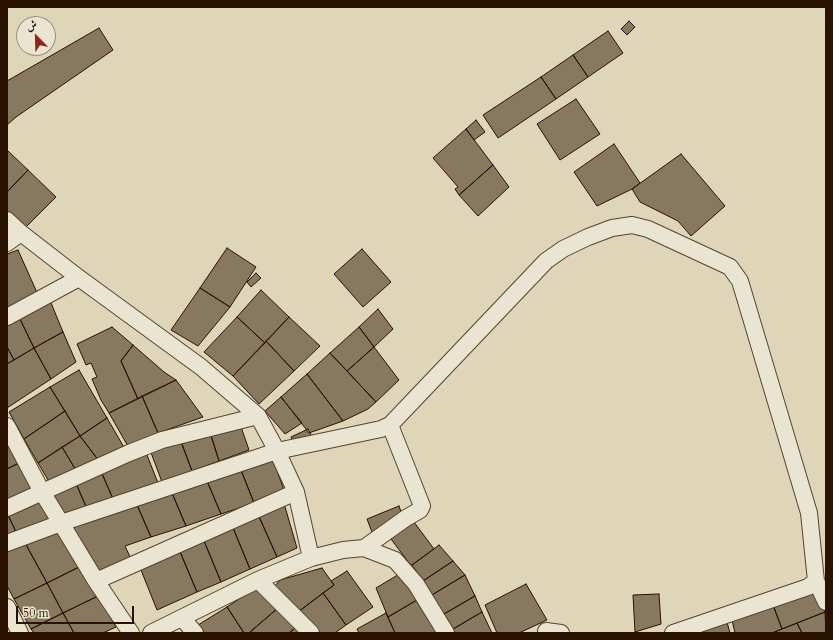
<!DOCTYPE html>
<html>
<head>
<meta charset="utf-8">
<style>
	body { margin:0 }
	#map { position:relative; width:833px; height:640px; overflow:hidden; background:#dfd6b9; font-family:Cardo,Amiri,serif }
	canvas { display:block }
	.frame { position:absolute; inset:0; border:8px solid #291200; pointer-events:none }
	.north { position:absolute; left:16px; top:16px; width:40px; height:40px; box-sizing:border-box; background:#eae4d2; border:1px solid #9d907e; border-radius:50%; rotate:337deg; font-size:11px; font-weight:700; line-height:16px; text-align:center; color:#291200 }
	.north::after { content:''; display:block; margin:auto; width:14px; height:18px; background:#8f2418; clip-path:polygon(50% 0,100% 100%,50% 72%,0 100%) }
	.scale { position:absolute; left:16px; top:606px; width:118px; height:18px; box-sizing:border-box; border:2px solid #291200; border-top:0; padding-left:5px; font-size:12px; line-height:14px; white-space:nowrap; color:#291200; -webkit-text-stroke:3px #eae4d2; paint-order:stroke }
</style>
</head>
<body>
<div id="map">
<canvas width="833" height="640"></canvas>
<div class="frame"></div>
<div class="north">ش</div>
<div class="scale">50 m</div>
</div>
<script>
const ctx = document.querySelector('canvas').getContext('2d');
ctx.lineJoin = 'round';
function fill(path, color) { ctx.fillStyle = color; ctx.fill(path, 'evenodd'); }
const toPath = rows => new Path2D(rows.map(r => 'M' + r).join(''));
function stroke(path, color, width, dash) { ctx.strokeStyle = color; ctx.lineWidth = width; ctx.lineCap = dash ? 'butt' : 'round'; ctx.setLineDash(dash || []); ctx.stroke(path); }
const building = toPath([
	[629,21,635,27,627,35,621,29,629,21],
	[99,28,113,50,16,117,7,125,7,81,99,28],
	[608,31,623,53,588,77,573,55,608,31],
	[573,55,588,77,556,99,541,77,573,55],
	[541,77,556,99,498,138,483,115,541,77],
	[576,99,600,134,560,160,537,124,576,99],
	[476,120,485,132,474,140,466,129,476,120],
	[466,129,493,165,459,195,455,189,458,187,433,158,466,129],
	[614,144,640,183,632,189,597,206,574,172,614,144],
	[7,150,28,170,7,192,7,150],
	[681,154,725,206,691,236,678,221,640,202,632,189,681,154],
	[493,165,509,187,478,216,459,195,493,165],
	[28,170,56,197,25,228,7,212,7,192,28,170],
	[227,248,256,267,230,307,200,288,227,248],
	[362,249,391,282,363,307,334,274,362,249],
	[18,250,39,297,7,309,7,254,18,250],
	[256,273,261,278,251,287,247,282,256,273],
	[200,288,230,307,198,346,171,330,200,288],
	[261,290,289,317,265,343,237,317,261,290],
	[49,298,63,332,34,348,18,315,49,298],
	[378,309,393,329,374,347,359,327,378,309],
	[18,315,34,348,14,360,7,347,7,321,18,315],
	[237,317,265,343,233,376,204,352,237,317],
	[289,317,320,346,294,371,266,341,289,317],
	[112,327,133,345,121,361,138,399,109,413,101,400,92,379,97,377,91,363,86,365,77,344,112,327],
	[359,327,374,347,347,371,330,353,359,327],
	[63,332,76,362,51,379,34,348,63,332],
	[266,341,294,371,259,404,233,376,266,341],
	[133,345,164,372,176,380,138,399,121,361,133,345],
	[7,347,14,360,7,364,7,347],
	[374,347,399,380,376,402,347,371,374,347],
	[34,348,51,379,7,408,7,364,34,348],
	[330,353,376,402,368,409,343,421,307,374,330,353],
	[79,370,107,418,80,436,50,387,79,370],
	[307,374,343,421,309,433,281,397,307,374],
	[176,380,203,417,158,433,142,396,176,380],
	[50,387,65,411,24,439,9,412,50,387],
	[142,396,158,433,129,448,109,413,142,396],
	[281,397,302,423,285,434,265,411,281,397],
	[65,411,80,436,38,463,24,439,65,411],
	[107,418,125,449,99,461,80,436,107,418],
	[238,418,249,450,219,461,209,429,238,418],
	[209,429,219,461,192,471,180,439,209,429],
	[308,429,315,442,297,451,291,437,308,429],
	[80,436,99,461,77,472,62,447,80,436],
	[180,439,192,471,162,482,150,450,180,439],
	[7,440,19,463,7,469,7,440],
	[62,447,77,472,51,485,38,463,62,447],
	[145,450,158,483,113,499,100,469,145,450],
	[273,459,285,493,254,503,241,470,273,459],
	[19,463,35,492,7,505,7,469,19,463],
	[100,469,113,499,87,509,75,481,100,469],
	[241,470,254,503,221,514,207,481,241,470],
	[75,481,87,509,61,518,50,493,75,481],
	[207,481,221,514,186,526,172,493,207,481],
	[172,493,186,526,151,537,137,505,172,493],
	[37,497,51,522,17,534,7,513,37,497],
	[283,500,297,548,277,557,257,512,283,500],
	[137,505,151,537,125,546,131,559,101,576,71,527,137,505],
	[399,506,404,520,372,532,367,519,399,506],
	[257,512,277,557,250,569,231,523,257,512],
	[7,513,17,534,7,538,7,513],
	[411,518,434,549,412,565,409,563,388,535,411,518],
	[231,523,250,569,221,582,202,536,231,523],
	[59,528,81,566,47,583,24,541,59,528],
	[202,536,221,582,197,592,178,547,202,536],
	[24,541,47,583,14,599,7,586,7,547,24,541],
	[439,545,453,561,423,581,412,565,439,545],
	[178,547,197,592,157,610,139,565,178,547],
	[453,561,465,575,432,595,423,581,453,561],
	[81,566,98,596,63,613,47,583,81,566],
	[322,568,334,585,298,612,274,587,280,580,322,568],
	[347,571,373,607,346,625,323,593,334,585,331,581,347,571],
	[401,573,417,600,388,617,376,588,401,573],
	[465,575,475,596,444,614,441,614,430,596,465,575],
	[47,583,63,613,31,629,14,599,47,583],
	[526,584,547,620,519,633,497,633,485,605,526,584],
	[260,588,279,607,249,633,244,633,227,607,245,595,260,588],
	[815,591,825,612,782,629,773,605,815,591],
	[323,593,346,625,335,633,317,633,298,612,323,593],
	[659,594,661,624,635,632,633,595,659,594],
	[98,596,116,627,103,633,74,633,63,613,98,596],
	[475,596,482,612,453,629,444,614,475,596],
	[417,600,438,632,436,633,395,633,388,617,417,600],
	[773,605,782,629,772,633,735,633,732,620,773,605],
	[227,607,244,633,205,633,198,625,227,607],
	[279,607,299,625,289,633,249,633,279,607],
	[482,612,492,633,455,633,453,629,482,612],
	[825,612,826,633,802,633,797,623,825,612],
	[63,613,74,633,34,633,31,629,63,613],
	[386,613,395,633,359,633,357,629,386,613],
	[727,622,730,633,692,633,727,622],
	[797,623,802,633,772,633,797,623],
	[299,625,305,633,289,633,299,625]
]);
fill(building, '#887860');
stroke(building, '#291200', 1);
const street = toPath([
	[7,220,21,233,79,278,201,367,258,416,277,451,296,492,311,558],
	[7,243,21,233],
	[7,317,79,278],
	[7,426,42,492,61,523,96,581,131,633],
	[7,508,129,453,162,440,258,416],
	[7,543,61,523,277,451,381,429,390,425,546,261,563,249,588,237,612,228,632,225,648,229,730,267,740,281,809,513,816,581],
	[364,548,406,518,420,510,422,506,390,425],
	[258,580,311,633],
	[96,581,296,492],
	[7,607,20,633],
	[182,618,195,633],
	[546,631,561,633],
	[151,633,258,580,311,558,343,550,364,548,395,560,416,584,446,633],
	[673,633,808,587,816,581,826,602]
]);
stroke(street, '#56432e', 18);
stroke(street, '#eae4d2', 16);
</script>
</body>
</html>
